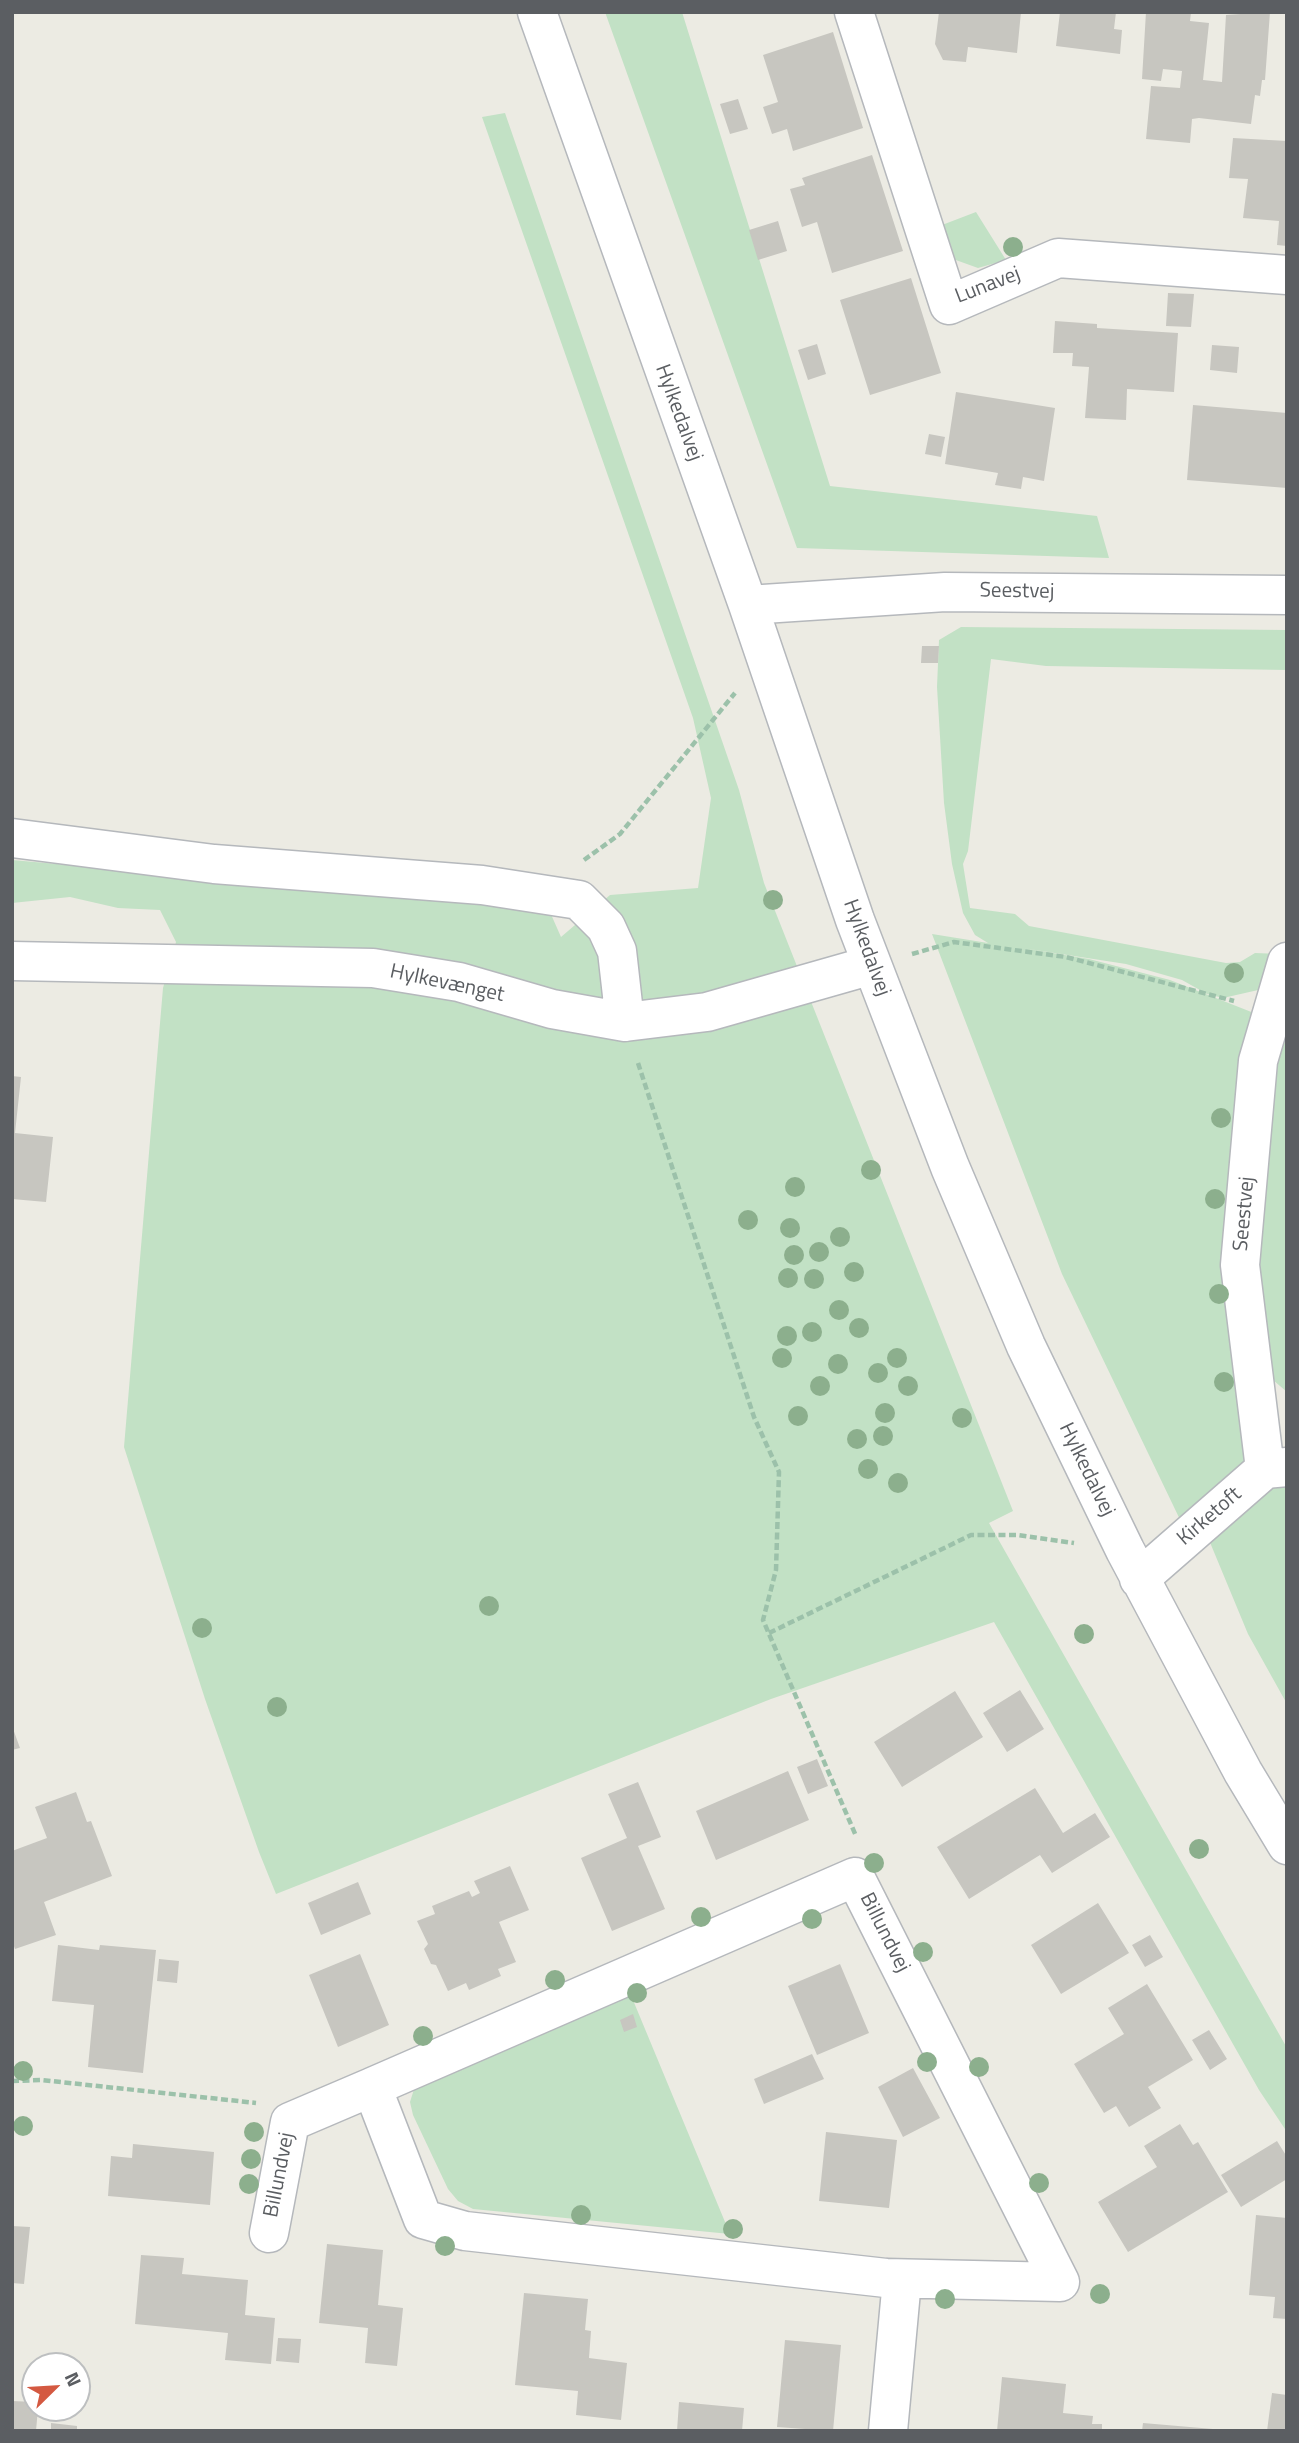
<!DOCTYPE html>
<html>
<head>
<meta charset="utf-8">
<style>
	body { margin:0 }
	#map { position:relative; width:1299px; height:2443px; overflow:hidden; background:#ecebe3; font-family:"Titillium Web",sans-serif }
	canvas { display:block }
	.frame { position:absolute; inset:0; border:14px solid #5b5e62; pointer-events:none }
	.north { position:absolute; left:21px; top:2352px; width:70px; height:70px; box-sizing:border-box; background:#fff; border:2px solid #bdbfc0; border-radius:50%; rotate:66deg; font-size:19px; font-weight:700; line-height:28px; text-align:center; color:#5b5e62 }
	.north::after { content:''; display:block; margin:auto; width:24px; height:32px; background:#d45941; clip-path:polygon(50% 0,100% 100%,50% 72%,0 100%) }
</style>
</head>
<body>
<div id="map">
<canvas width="1299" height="2443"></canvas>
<div class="frame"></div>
<div class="north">N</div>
</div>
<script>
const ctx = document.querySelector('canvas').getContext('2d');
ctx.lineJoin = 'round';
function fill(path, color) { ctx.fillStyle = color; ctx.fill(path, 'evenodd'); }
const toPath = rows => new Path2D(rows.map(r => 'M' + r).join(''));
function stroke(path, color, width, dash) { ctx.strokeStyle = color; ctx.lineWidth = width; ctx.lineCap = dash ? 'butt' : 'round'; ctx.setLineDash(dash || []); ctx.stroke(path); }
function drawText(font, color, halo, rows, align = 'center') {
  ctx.font = font + ' "Titillium Web",sans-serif'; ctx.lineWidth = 5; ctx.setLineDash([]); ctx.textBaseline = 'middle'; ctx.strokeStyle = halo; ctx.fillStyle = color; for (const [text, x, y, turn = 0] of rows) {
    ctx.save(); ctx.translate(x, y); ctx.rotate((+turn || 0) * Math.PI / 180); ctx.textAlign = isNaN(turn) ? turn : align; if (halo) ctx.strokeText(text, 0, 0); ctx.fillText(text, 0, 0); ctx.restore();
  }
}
fill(toPath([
	[605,12,682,12,830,486,1097,516,1109,558,797,548],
	[505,113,739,790,764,883,1013,1511,989,1523,1287,2048,1287,2132,1259,2090,994,1622,771,1699,276,1894,259,1852,205,1699,124,1447,163,988,176,942,160,910,118,908,70,897,12,903,12,860,316,887,546,903,561,937,610,895,698,888,711,798,693,718,482,117],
	[976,212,1006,260,978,268,953,259,942,225],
	[961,627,1287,630,1287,670,1046,666,991,659,968,851,963,864,970,908,1015,914,1029,926,1226,963,1240,962,1255,953,1280,954,1267,988,1223,998,1207,994,1182,980,1126,964,1022,948,1089,959,1170,980,1259,1015,1251,1457,1185,1530,1062,1274,932,934,988,943,975,935,963,913,952,864,944,803,937,687,939,640],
	[1287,1035,1287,1392,1273,1380,1257,1256,1276,1069],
	[1287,1479,1287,1704,1248,1634,1209,1540,1256,1493],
	[628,1988,730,2234,473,2209,458,2201,448,2189,413,2115,410,2102,415,2086]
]), '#c2e1c5');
fill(toPath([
	[939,12,1021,12,1017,53,968,47,966,62,943,60,935,44],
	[1060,12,1116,12,1114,29,1122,30,1120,54,1056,46],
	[1146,12,1191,12,1190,21,1209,23,1203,80,1222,82,1226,15,1270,12,1265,80,1262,80,1260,96,1255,95,1251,124,1199,118,1192,119,1190,143,1146,139,1151,86,1180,88,1182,71,1163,69,1161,81,1142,79],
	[833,32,863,128,793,151,787,129,772,134,763,107,778,102,763,55],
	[738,99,748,129,730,134,720,104],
	[1233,138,1287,141,1287,246,1277,245,1279,221,1243,218,1248,179,1229,178],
	[872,155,903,251,832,273,817,222,802,227,790,189,805,185,802,178],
	[778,221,787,251,758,260,749,230],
	[911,278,941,373,870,395,840,300],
	[1168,293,1194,294,1191,327,1166,326],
	[1055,321,1097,324,1097,328,1178,333,1174,392,1127,389,1126,420,1085,418,1089,367,1072,366,1073,353,1053,353],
	[817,344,826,374,808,380,798,350],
	[1212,345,1239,347,1237,373,1210,370],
	[956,392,1055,408,1044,481,1023,477,1021,489,995,485,998,473,945,464],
	[1193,405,1287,413,1287,488,1187,480],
	[929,434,945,437,941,457,925,454],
	[922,646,939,646,938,663,921,663],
	[12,1076,21,1077,15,1133,53,1137,46,1202,12,1199],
	[1020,1690,1044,1729,1007,1752,983,1713],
	[955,1691,983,1737,902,1787,874,1742],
	[12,1726,20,1748,12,1750],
	[817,1759,828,1786,808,1794,797,1767],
	[788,1771,809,1820,716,1860,696,1811],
	[638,1782,661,1837,638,1846,665,1909,612,1931,581,1858,627,1838,608,1794],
	[1035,1788,1063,1833,1095,1813,1110,1837,1052,1873,1040,1855,969,1899,937,1847],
	[76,1792,87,1822,91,1821,112,1876,44,1902,56,1935,15,1949,12,1941,12,1851,47,1838,35,1807],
	[510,1866,529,1910,499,1922,516,1962,498,1969,501,1976,469,1990,466,1983,448,1991,436,1965,431,1964,424,1949,428,1944,417,1921,435,1914,432,1906,469,1891,472,1897,480,1893,474,1881],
	[358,1882,371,1914,321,1935,308,1903],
	[1098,1903,1129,1953,1061,1994,1031,1945],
	[1150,1935,1163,1957,1145,1967,1132,1945],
	[58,1945,99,1950,100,1945,156,1950,143,2073,88,2067,94,2005,52,2001],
	[360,1954,389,2025,338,2047,309,1975],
	[159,1959,179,1961,177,1983,157,1981],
	[840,1964,869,2033,817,2055,788,1986],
	[1147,1984,1193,2060,1148,2087,1161,2108,1129,2127,1116,2106,1104,2113,1074,2064,1124,2034,1108,2008],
	[633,2014,637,2027,624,2032,620,2020],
	[1209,2030,1227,2059,1210,2070,1192,2040],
	[812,2054,824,2079,764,2104,754,2079],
	[913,2068,940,2118,903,2137,878,2087],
	[1180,2124,1193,2145,1198,2142,1228,2192,1128,2252,1098,2202,1157,2167,1144,2146],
	[826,2132,897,2140,889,2208,819,2201],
	[1277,2141,1287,2157,1287,2179,1241,2207,1221,2175],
	[133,2144,214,2152,210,2205,108,2196,111,2156,132,2158],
	[1256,2215,1287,2218,1287,2319,1273,2318,1275,2297,1249,2295],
	[12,2226,30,2227,24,2284,12,2283],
	[327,2244,383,2250,378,2305,403,2308,397,2366,365,2363,368,2328,319,2323],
	[141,2255,184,2258,182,2274,248,2280,245,2315,275,2318,271,2364,225,2360,228,2333,135,2324],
	[524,2293,588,2299,585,2330,591,2331,589,2358,627,2363,621,2420,576,2415,578,2391,515,2385],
	[278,2338,301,2339,299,2363,276,2361],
	[785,2340,841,2345,833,2431,777,2427],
	[1002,2377,1066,2384,1063,2413,1093,2416,1092,2424,1102,2424,1102,2431,997,2431],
	[1272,2393,1287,2395,1287,2431,1267,2431],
	[12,2401,35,2402,38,2408,36,2431,12,2431],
	[679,2402,744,2408,742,2431,677,2431],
	[51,2423,77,2426,77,2431,51,2431],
	[1143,2423,1213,2429,1213,2431,1142,2431]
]), '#c7c6c0');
const minor = toPath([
	[537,12,748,605,855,920,950,1167,1026,1346,1125,1550,1243,1772,1287,1845],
	[854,12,949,305,1058,258,1287,275],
	[748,605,945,592,1287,595],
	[12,838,214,864,482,885,579,900,606,927,617,951,625,1022],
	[12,961,373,968,459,982,552,1009,625,1022,707,1012,872,965],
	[1265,1469,1240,1265,1258,1061,1287,962],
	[1139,1579,1265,1469,1287,1467],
	[855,1877,1060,2282,886,2278,465,2231,423,2219,372,2087,855,1877],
	[269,2233,290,2122,372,2087],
	[888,2431,902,2280]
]);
stroke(minor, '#b5b8bc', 41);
stroke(toPath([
	[584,860,620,834,735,693],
	[912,954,954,942,1066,957,1234,1001],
	[638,1063,754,1417,779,1472,776,1570,763,1620,856,1836],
	[769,1633,971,1535,1017,1535,1074,1543],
	[12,2081,42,2080,256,2103]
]), '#9cc1aa', 4.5, [7, 3.5]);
stroke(minor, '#fff', 38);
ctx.fillStyle = '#8caf8d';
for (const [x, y] of [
	[1013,247],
	[773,900],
	[1234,973],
	[1221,1118],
	[871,1170],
	[795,1187],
	[1215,1199],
	[748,1220],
	[790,1228],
	[840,1237],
	[819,1252],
	[794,1255],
	[854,1272],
	[788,1278],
	[814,1279],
	[1219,1294],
	[839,1310],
	[859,1328],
	[812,1332],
	[787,1336],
	[782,1358],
	[897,1358],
	[838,1364],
	[878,1373],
	[1224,1382],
	[820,1386],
	[908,1386],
	[885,1413],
	[798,1416],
	[962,1418],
	[883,1436],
	[857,1439],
	[868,1469],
	[898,1483],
	[489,1606],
	[202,1628],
	[1084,1634],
	[277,1707],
	[1199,1849],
	[874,1863],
	[701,1917],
	[812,1919],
	[923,1952],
	[555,1980],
	[637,1993],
	[423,2036],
	[927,2062],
	[979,2067],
	[23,2071],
	[23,2126],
	[254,2132],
	[251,2159],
	[1039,2183],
	[249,2184],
	[581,2215],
	[733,2229],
	[445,2246],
	[1100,2294],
	[945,2299]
]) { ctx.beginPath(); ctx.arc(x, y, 10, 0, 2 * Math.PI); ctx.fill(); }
drawText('21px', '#5b5e62', '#fff', [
	["Lunavej",988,286,-21],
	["Hylkedalvej",678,413,70],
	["Seestvej",1017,592,1],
	["Hylkedalvej",866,948,70],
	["Hylkevænget",447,984,12],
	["Seestvej",1245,1214,-85],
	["Hylkedalvej",1086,1470,64],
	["Kirketoft",1210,1517,-41],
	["Billundvej",884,1933,63],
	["Billundvej",280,2175,-79]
]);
</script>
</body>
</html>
